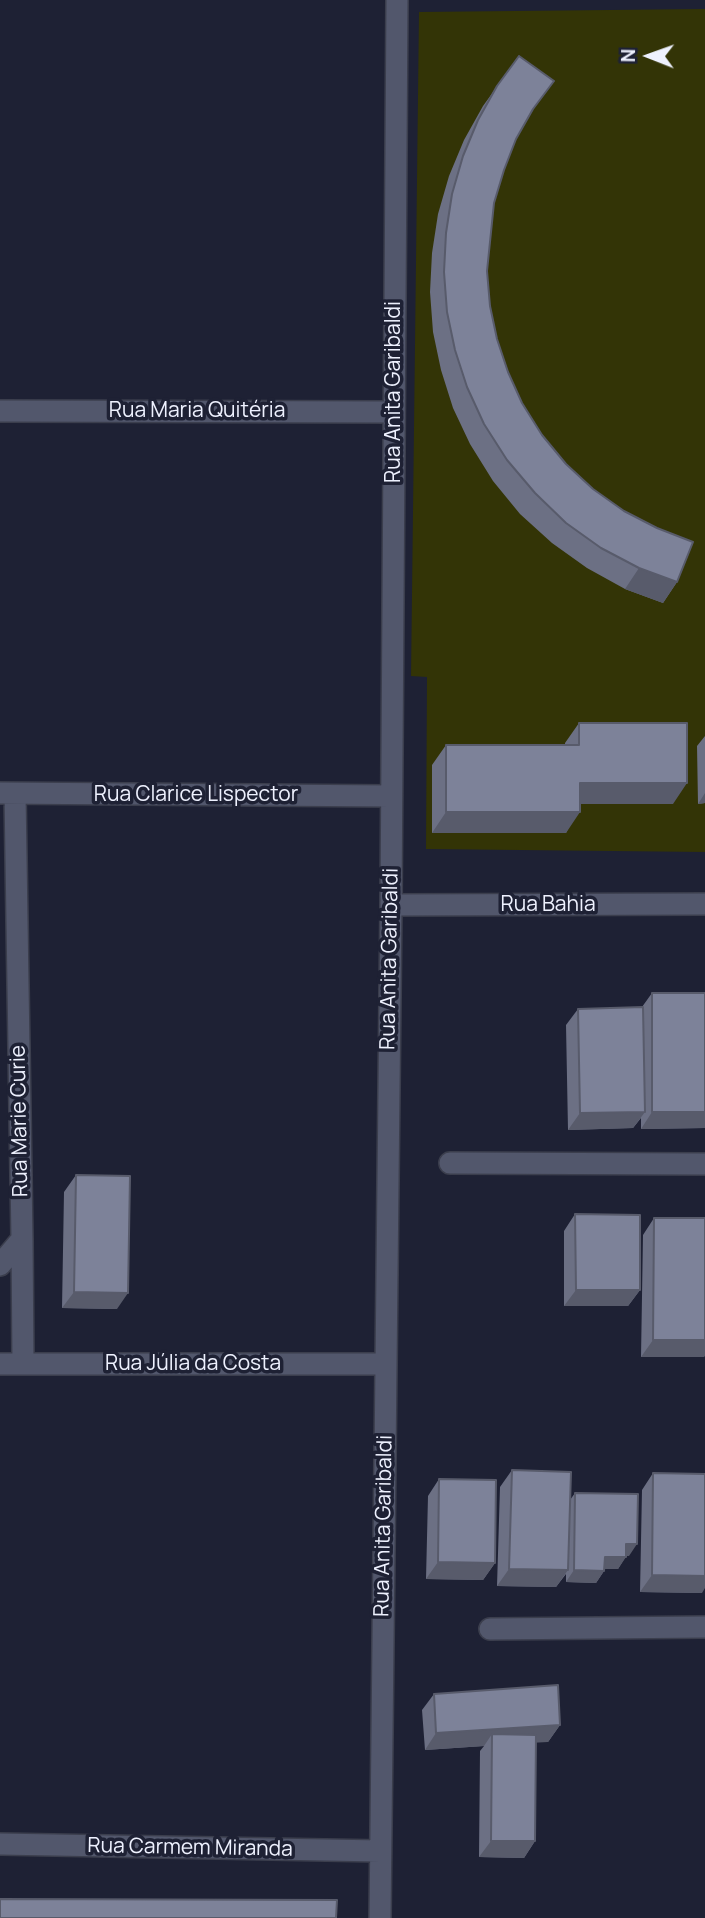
<!DOCTYPE html>
<html>
<head>
<meta charset="utf-8">
<style>
	body { margin:0 }
	#map { position:relative; width:705px; height:1918px; overflow:hidden; background:#1e2134; font-family:Manrope,sans-serif }
	canvas { display:block }
	.north { position:absolute; left:614px; top:21px; width:70px; height:70px; -webkit-text-stroke:5px #1e2134; paint-order:stroke; rotate:271deg; font-size:19px; font-weight:700; line-height:28px; text-align:center; color:#eef1fe }
	.north::after { content:''; display:block; margin:auto; width:24px; height:32px; background:#eef1fe; clip-path:polygon(50% 0,100% 100%,50% 72%,0 100%) }
</style>
</head>
<body>
<div id="map">
<canvas width="705" height="1918"></canvas>
<div class="north">N</div>
</div>
<script>
const ctx = document.querySelector('canvas').getContext('2d');
ctx.lineJoin = 'round';
function fill(path, color) { ctx.fillStyle = color; ctx.fill(path, 'evenodd'); }
const toPath = rows => new Path2D(rows.map(r => 'M' + r).join(''));
function stroke(path, color, width, dash) { ctx.strokeStyle = color; ctx.lineWidth = width; ctx.lineCap = dash ? 'butt' : 'round'; ctx.setLineDash(dash || []); ctx.stroke(path); }
function drawText(font, color, halo, rows, align = 'center') {
  ctx.font = font + ' Manrope,sans-serif'; ctx.lineWidth = 7; ctx.setLineDash([]); ctx.textBaseline = 'middle'; ctx.strokeStyle = halo; ctx.fillStyle = color; for (const [text, x, y, turn = 0] of rows) {
    ctx.save(); ctx.translate(x, y); ctx.rotate((+turn || 0) * Math.PI / 180); ctx.textAlign = isNaN(turn) ? turn : align; if (halo) ctx.strokeText(text, 0, 0); ctx.fillText(text, 0, 0); ctx.restore();
  }
}
fill(toPath([
	[705,9,705,852,426,849,427,677,411,676,419,12]
]), '#333406');
const minor = toPath([
	[0,411,393,412],
	[0,793,391,796],
	[391,905,705,904],
	[450,1163,705,1164],
	[22,1239,23,1364],
	[0,1265,22,1239,15,794],
	[0,1364,386,1364],
	[490,1629,705,1627],
	[0,1844,380,1851],
	[380,1918,391,905,397,0]
]);
stroke(minor, '#3b3e4d', 24);
stroke(minor, '#52576c', 21);
fill(toPath([
	[519,56,531,113,516,139,504,170,494,203,487,271,490,306,497,339,508,372,522,403,542,435,566,464,677,582,663,603,625,589,587,568,552,543,520,514,493,481,470,444,453,408,441,370,433,332,430,292,432,253,438,214,449,176,464,140,483,106],
	[579,723,673,804,580,804,566,833,432,833,432,765,446,745,565,745,565,743],
	[705,736,705,803,698,804,697,746],
	[652,993,705,993,705,1128,641,1129,641,1118,633,1128,568,1130,566,1025,578,1009,642,1007],
	[76,1175,117,1309,62,1308,64,1192],
	[575,1214,640,1290,628,1306,564,1306,564,1231],
	[654,1218,705,1218,705,1355,704,1357,641,1357,643,1235],
	[512,1470,570,1500,575,1493,629,1556,626,1556,618,1569,604,1569,604,1571,596,1583,566,1582,566,1574,556,1587,497,1586,500,1487],
	[653,1473,702,1593,640,1592,642,1490],
	[439,1479,495,1563,483,1580,426,1579,428,1496],
	[434,1694,560,1725,548,1742,535,1742,535,1841,524,1858,479,1857,480,1751,484,1746,425,1750,422,1710]
]), '#6c7084');
fill(toPath([
	[639,568,677,582,663,603,625,589],
	[580,783,687,783,673,804,566,804],
	[705,793,705,803,698,804],
	[446,812,580,812,566,833,432,833],
	[645,1112,633,1128,568,1130,580,1113],
	[652,1112,705,1112,705,1128,641,1129],
	[576,1290,640,1290,628,1306,564,1306],
	[74,1292,128,1293,117,1309,62,1308],
	[653,1340,705,1340,705,1355,704,1357,641,1357],
	[626,1544,637,1544,629,1556,618,1556],
	[605,1557,626,1557,618,1569,596,1569],
	[438,1562,495,1563,483,1580,426,1579],
	[509,1569,568,1570,556,1587,497,1586],
	[574,1570,604,1571,596,1583,566,1582],
	[652,1575,705,1576,705,1588,702,1593,640,1592],
	[560,1725,548,1742,492,1745,492,1734,484,1746,425,1750,436,1733],
	[491,1841,535,1841,524,1858,479,1857]
]), '#585b6b');
const building = toPath([
	[519,56,554,81,533,109,516,139,504,170,494,203,487,271,490,306,497,339,508,372,522,403,542,435,566,464,593,489,624,511,657,528,693,542,677,582,639,568,601,548,566,523,535,493,507,460,484,424,467,387,455,350,447,312,444,272,446,233,452,194,463,156,478,120,497,86,519,56],
	[579,723,687,723,687,783,580,783,580,812,446,812,446,745,579,745,579,723],
	[652,993,705,993,705,1112,652,1112,652,993],
	[643,1007,645,1112,580,1113,578,1009,643,1007],
	[76,1175,130,1176,128,1293,74,1292,76,1175],
	[575,1214,640,1215,640,1290,576,1290,575,1214],
	[654,1218,705,1218,705,1340,653,1340,654,1218],
	[512,1470,571,1472,568,1570,509,1569,512,1470],
	[653,1473,705,1474,705,1576,652,1575,653,1473],
	[439,1479,496,1480,495,1563,438,1562,439,1479],
	[575,1493,638,1494,637,1544,626,1544,626,1557,605,1557,604,1571,574,1570,575,1493],
	[558,1685,560,1725,436,1733,434,1694,558,1685],
	[492,1734,536,1735,535,1841,491,1841,492,1734],
	[0,1899,337,1900,336,1918,0,1918,0,1899]
]);
fill(building, '#7d8299');
stroke(building, '#585b6b', 2);
drawText('21px', '#eef1fe', '#1e2134', [
	["Rua Anita Garibaldi",394,392,-90],
	["Rua Maria Quitéria",197,411],
	["Rua Clarice Lispector",196,795],
	["Rua Bahia",548,905],
	["Rua Anita Garibaldi",390,959,-89],
	["Rua Marie Curie",20,1121,-91],
	["Rua Júlia da Costa",193,1364],
	["Rua Anita Garibaldi",384,1526,-89],
	["Rua Carmem Miranda",190,1848,1]
]);
</script>
</body>
</html>
